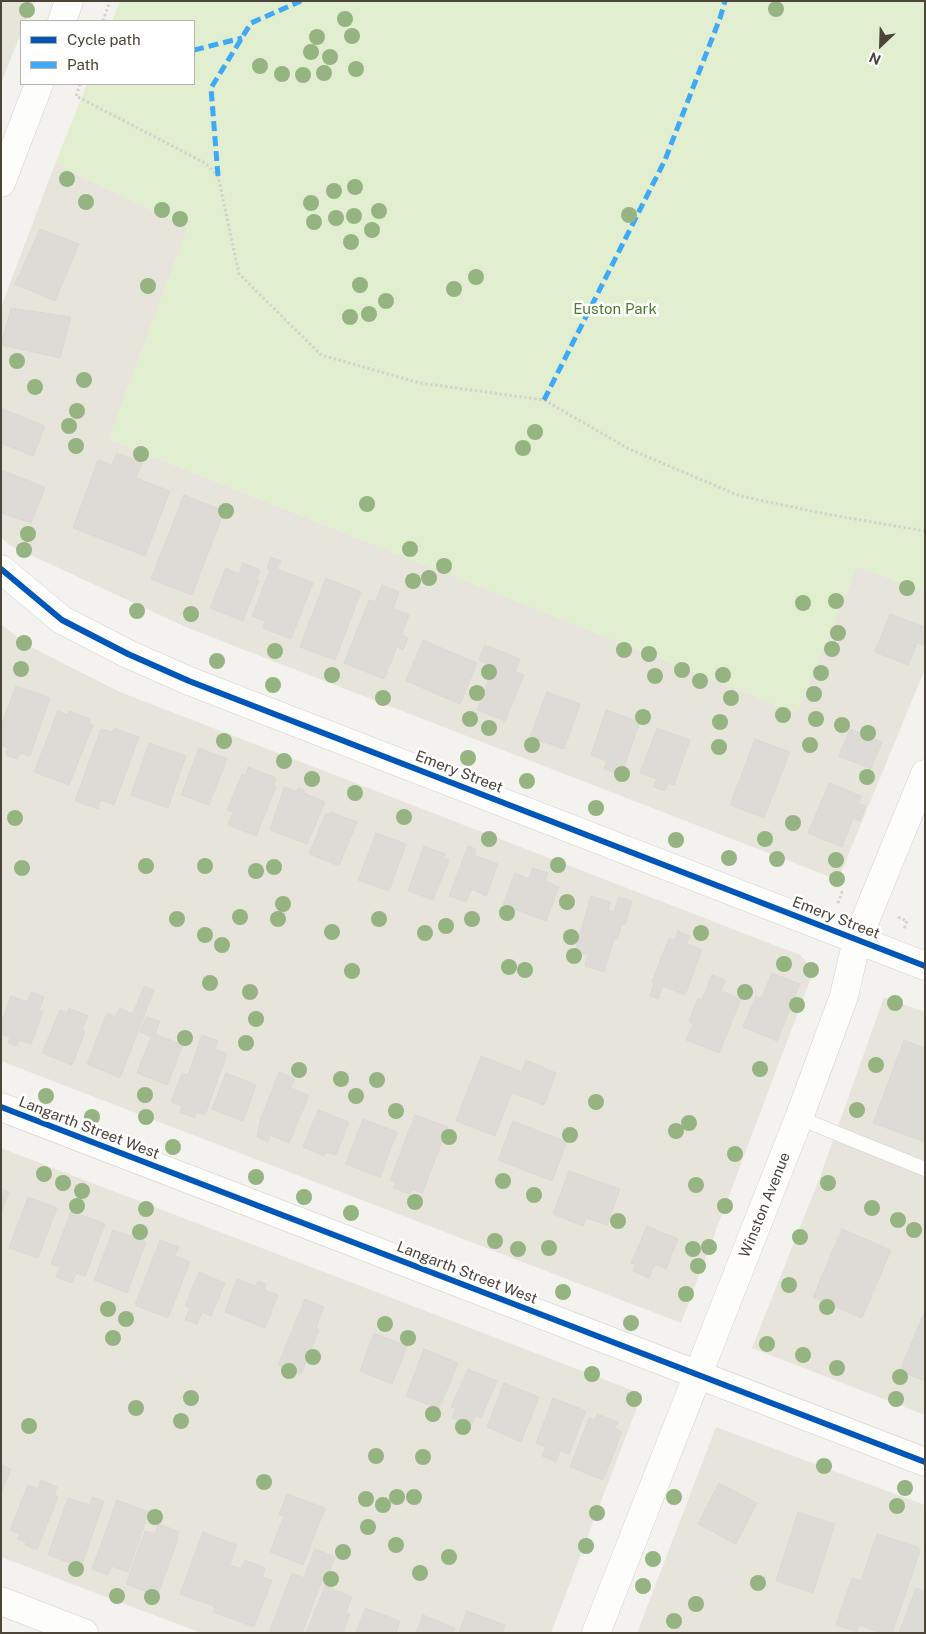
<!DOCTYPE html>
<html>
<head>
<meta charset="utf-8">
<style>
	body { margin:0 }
	#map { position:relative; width:926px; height:1634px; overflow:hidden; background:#f4f2ee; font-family:"Public Sans",sans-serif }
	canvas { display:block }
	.frame { position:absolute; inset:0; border:2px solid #4b4439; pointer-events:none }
	.legend { position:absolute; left:20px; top:20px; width:175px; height:65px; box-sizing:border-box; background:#fff; border:1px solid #b7b4b0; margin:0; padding:6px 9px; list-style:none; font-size:15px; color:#4b4439 }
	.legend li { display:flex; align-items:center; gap:10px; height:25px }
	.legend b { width:25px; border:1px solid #b7b4b0 }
	.north { position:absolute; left:856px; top:20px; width:50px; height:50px; -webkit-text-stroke:4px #fff; paint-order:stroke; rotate:204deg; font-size:14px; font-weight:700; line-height:20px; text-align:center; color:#4b4439 }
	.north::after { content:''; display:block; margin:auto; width:18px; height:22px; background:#4b4439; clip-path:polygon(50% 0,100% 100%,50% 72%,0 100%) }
</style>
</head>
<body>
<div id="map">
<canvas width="926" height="1634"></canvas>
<div class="frame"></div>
<ul class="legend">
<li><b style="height:6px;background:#0057b8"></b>Cycle path</li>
<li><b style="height:6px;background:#3fa9f5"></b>Path</li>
</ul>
<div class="north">N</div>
</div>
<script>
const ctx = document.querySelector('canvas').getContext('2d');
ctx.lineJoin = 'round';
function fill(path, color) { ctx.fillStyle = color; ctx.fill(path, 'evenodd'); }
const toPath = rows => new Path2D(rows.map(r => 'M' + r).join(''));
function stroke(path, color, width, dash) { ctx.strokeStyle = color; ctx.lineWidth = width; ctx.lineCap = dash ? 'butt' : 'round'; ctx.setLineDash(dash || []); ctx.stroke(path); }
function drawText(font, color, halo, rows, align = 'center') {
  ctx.font = font + ' "Public Sans",sans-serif'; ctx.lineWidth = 5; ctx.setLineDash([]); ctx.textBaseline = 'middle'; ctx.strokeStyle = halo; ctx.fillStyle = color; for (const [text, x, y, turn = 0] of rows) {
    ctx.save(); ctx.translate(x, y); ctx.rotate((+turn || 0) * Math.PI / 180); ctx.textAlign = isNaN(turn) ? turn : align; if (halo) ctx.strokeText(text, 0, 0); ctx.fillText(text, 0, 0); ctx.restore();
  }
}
fill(toPath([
	[1,1,34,1,26,21,21,21,21,33,1,83],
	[55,164,188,227,109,439,797,713,857,566,925,592,925,669,838,880,188,628,9,545,1,537,1,307],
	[1,624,27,645,120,692,800,955,814,970,681,1323,1,1061],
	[884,997,925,1012,925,1415,752,1348,820,1177],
	[1,1148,642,1394,551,1633,201,1633,1,1557],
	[716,1427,925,1505,925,1633,637,1633]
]), '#e7e4dc');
fill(toPath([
	[120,1,925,1,925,592,857,566,797,713,109,439,188,227,55,164,87,84,194,84,194,21,112,21]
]), '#e1eecf');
const building = toPath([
	[40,229,79,244,55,301,15,284,40,229],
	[11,308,71,317,60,358,1,345,11,308],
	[1,408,45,426,33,456,1,443,1,408],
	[117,453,142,463,136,478,170,491,145,556,73,528,98,460,112,465,117,453],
	[1,470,45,487,31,523,1,513,1,470],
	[184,495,224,511,192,595,151,579,184,495],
	[271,557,281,561,277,569,313,583,291,639,263,628,265,621,252,616,270,570,267,568,271,557],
	[243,563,260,570,256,580,259,580,243,621,210,608,226,568,239,574,243,563],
	[326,578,361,592,335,660,300,647,326,578],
	[382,585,399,592,393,609,409,615,402,635,408,638,403,650,397,647,384,679,344,663,369,600,375,602,382,585],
	[890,614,924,627,922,632,925,634,923,645,917,643,908,665,875,652,890,614],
	[423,640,477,663,460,704,406,681,423,640],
	[485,645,520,659,515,671,524,675,505,721,477,710,494,666,479,660,485,645],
	[16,686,50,698,30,756,20,753,17,759,6,755,8,748,1,745,1,726,16,686],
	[547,692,580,704,564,749,530,737,547,692],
	[606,710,640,722,624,767,619,765,616,773,604,769,607,761,591,755,606,710],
	[58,711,68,715,69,711,90,719,90,724,93,725,69,785,34,772,58,711],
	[114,728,139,737,114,805,101,800,98,809,75,801,101,729,112,732,114,728],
	[657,728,690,740,674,785,668,783,665,791,654,787,657,779,640,773,657,728],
	[850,729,882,742,871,769,839,756,850,729],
	[755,739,790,752,764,818,730,805,755,739],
	[149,743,186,756,168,808,131,795,149,743],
	[199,748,227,759,209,805,181,795,199,748],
	[248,767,276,778,273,786,276,787,256,836,228,825,233,812,227,810,242,774,245,776,248,767],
	[829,783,861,796,858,803,866,806,860,821,853,818,842,847,808,833,829,783],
	[284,787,297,792,298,788,304,790,304,793,325,802,307,844,270,830,284,787],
	[331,812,357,822,339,866,309,854,326,813,330,815,331,812],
	[376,833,406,844,389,891,358,880,376,833],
	[424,846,445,854,443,858,449,860,433,900,408,891,424,846],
	[468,846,476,849,474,855,498,864,486,896,471,889,466,902,449,896,468,846],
	[533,868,548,873,545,881,559,887,546,921,503,905,515,873,529,879,533,868],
	[591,896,610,902,608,910,614,912,619,897,632,901,625,925,622,924,617,940,614,939,604,972,585,966,588,955,575,951,591,896],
	[678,931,690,936,687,944,702,950,685,995,663,986,658,999,650,996,654,983,652,982,669,938,675,941,678,931],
	[772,973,800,984,777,1041,743,1027,756,996,761,999,772,973],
	[712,975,725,980,721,991,741,999,719,1053,686,1040,693,1024,689,1021,698,998,702,1000,712,975],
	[144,986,154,990,120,1078,87,1064,107,1013,116,1017,119,1008,133,1014,144,986],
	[31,992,44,997,39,1010,43,1011,31,1044,19,1040,16,1046,8,1043,10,1037,1,1034,1,1024,11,996,28,1002,31,992],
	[69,1008,88,1016,82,1030,85,1032,72,1065,42,1053,60,1010,67,1013,69,1008],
	[146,1017,160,1021,155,1034,183,1045,167,1085,137,1073,151,1037,140,1032,146,1017],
	[202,1035,218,1041,215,1049,227,1054,205,1115,197,1112,194,1118,180,1112,182,1106,171,1102,182,1073,188,1075,202,1035],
	[904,1040,925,1048,925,1142,873,1123,904,1040],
	[481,1056,520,1071,495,1136,456,1121,481,1056],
	[526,1060,556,1073,544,1105,513,1093,526,1060],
	[279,1072,295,1079,291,1088,309,1095,289,1143,270,1135,268,1142,257,1137,260,1121,279,1072],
	[226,1073,256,1085,243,1121,212,1109,226,1073],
	[318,1110,349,1122,336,1155,326,1152,324,1156,303,1147,318,1110],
	[415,1115,448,1127,422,1193,412,1189,410,1194,394,1188,396,1183,390,1180,415,1115],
	[363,1119,397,1132,380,1177,346,1164,363,1119],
	[513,1121,567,1142,552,1181,498,1160,513,1121],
	[569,1171,620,1189,607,1225,586,1218,583,1226,553,1214,569,1171],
	[1,1189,9,1192,1,1213,1,1189],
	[28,1197,57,1208,38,1258,9,1248,28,1197],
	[71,1211,105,1224,85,1276,76,1273,72,1283,56,1277,60,1267,51,1264,71,1211],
	[647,1226,678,1239,666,1269,655,1264,649,1278,633,1271,636,1265,631,1263,647,1226],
	[842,1229,891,1250,862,1318,813,1297,842,1229],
	[113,1230,146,1242,127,1293,94,1280,113,1230],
	[160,1240,179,1247,175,1256,190,1262,168,1318,135,1305,160,1240],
	[199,1272,225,1283,211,1316,202,1312,197,1324,185,1320,190,1308,185,1306,199,1272],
	[237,1279,255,1286,258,1281,266,1284,264,1290,278,1295,265,1328,225,1312,237,1279],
	[305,1299,324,1307,316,1328,319,1330,301,1374,278,1365,305,1299],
	[923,1315,925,1315,925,1381,900,1371,923,1315],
	[374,1333,407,1346,392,1384,360,1371,374,1333],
	[424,1349,458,1363,439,1409,406,1396,424,1349],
	[468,1369,497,1381,481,1418,476,1415,471,1426,452,1418,456,1409,451,1407,468,1369],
	[504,1383,539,1397,521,1442,487,1427,504,1383],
	[553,1398,586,1411,569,1454,560,1451,556,1462,542,1456,546,1447,536,1443,553,1398],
	[597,1414,618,1422,615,1428,622,1432,603,1480,570,1467,589,1418,595,1420,597,1414],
	[1,1465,11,1469,1,1493,1,1465],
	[41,1480,57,1487,54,1495,58,1497,37,1550,25,1545,26,1542,17,1539,20,1534,10,1530,28,1485,38,1489,41,1480],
	[719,1483,757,1503,736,1544,698,1524,719,1483],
	[287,1494,325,1508,303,1565,270,1552,284,1516,279,1514,287,1494],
	[92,1497,104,1501,81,1567,48,1555,68,1498,90,1505,92,1497],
	[117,1500,149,1512,128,1572,112,1566,108,1575,92,1569,117,1500],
	[798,1512,835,1524,813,1593,776,1581,798,1512],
	[158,1524,178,1531,177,1542,157,1596,126,1584,145,1531,155,1534,158,1524],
	[203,1532,237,1545,214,1606,180,1594,203,1532],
	[877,1534,918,1547,920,1551,892,1633,881,1633,859,1625,857,1632,836,1625,852,1578,861,1581,877,1534],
	[315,1549,335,1557,326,1580,323,1578,302,1633,269,1633,292,1573,304,1578,315,1549],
	[245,1560,265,1568,262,1577,272,1580,254,1627,213,1612,231,1565,241,1569,245,1560],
	[325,1586,352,1597,346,1612,350,1614,343,1633,306,1633,325,1586],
	[916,1588,925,1592,925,1633,899,1633,916,1588],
	[365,1608,400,1621,396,1633,356,1633,365,1608],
	[467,1611,505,1625,503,1633,459,1633,467,1611],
	[423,1615,455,1628,453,1633,416,1633,423,1615]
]);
fill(building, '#dedbd6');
stroke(building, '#dcd9d4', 1);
const service = toPath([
	[799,1118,925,1169]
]);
const minor = toPath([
	[62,21,69,1],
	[1,183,39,84],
	[1,1107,925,1462],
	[1,1601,84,1633],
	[596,1633,799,1118,844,996,857,940,925,774]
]);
const tertiary = toPath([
	[1,569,62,620,128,654,189,681,925,966]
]);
stroke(service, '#d2d0cb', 15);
stroke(minor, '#d2d0cb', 29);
stroke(tertiary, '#d2d0cb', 29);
stroke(toPath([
	[103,21,110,1],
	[80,84,76,96,205,163,218,176,239,274,321,355,420,383,544,400,629,449,740,496,826,514,925,531],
	[838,903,842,892,844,893],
	[898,917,907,921,904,929]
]), '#d3d2cc', 3, [2.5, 2.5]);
stroke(service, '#fdfdfc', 14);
stroke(minor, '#fdfdfc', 28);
stroke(tertiary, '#fdfdfc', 28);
stroke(toPath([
	[194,50,242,38],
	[218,176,211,88,251,23,301,1],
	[544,400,665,160,720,18,725,1]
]), '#3fa9f5', 5, [10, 5]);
stroke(toPath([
	[1,569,62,620,128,654,189,681,925,966],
	[1,1107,925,1462]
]), '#0057b8', 6);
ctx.fillStyle = '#96b382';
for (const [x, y] of [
	[776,9],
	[27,10],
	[345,19],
	[352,36],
	[317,37],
	[311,52],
	[330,57],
	[260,66],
	[356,69],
	[324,73],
	[282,74],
	[303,75],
	[67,179],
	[355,187],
	[334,191],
	[86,202],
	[311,203],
	[162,210],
	[379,211],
	[629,215],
	[354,216],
	[336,218],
	[180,219],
	[314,222],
	[372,230],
	[351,242],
	[476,277],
	[360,285],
	[148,286],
	[454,289],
	[386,301],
	[369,314],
	[350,317],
	[17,361],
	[84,380],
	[35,387],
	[77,411],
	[69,426],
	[535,432],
	[76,446],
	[523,448],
	[141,454],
	[367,504],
	[226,511],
	[28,534],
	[410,549],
	[24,550],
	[444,566],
	[429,578],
	[413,581],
	[907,588],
	[836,601],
	[803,603],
	[137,611],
	[191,614],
	[838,633],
	[24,643],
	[832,649],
	[624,650],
	[275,651],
	[649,654],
	[217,661],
	[21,669],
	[682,670],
	[489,672],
	[821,673],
	[332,675],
	[723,675],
	[655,676],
	[700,681],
	[273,685],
	[477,693],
	[814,694],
	[383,698],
	[731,698],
	[783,715],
	[643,717],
	[470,719],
	[816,719],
	[720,722],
	[842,725],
	[489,728],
	[868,733],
	[224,741],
	[532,745],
	[810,745],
	[719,747],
	[468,758],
	[284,761],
	[622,774],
	[867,777],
	[312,779],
	[527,781],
	[355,793],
	[596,808],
	[404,817],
	[15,818],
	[793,823],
	[489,839],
	[765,839],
	[676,840],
	[729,858],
	[777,859],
	[836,860],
	[558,865],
	[146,866],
	[205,866],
	[274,867],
	[22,868],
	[256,871],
	[837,879],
	[567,902],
	[283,904],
	[507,913],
	[240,917],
	[177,919],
	[278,919],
	[379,919],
	[472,919],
	[446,926],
	[332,932],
	[425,933],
	[701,933],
	[205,935],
	[571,937],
	[222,945],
	[574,956],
	[784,964],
	[509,967],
	[525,970],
	[811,970],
	[352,971],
	[210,983],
	[250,992],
	[745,992],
	[895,1003],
	[797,1005],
	[256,1019],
	[185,1038],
	[246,1043],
	[876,1065],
	[760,1069],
	[299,1070],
	[341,1079],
	[377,1080],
	[145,1095],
	[46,1096],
	[356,1096],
	[596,1102],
	[857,1110],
	[396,1111],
	[92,1117],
	[146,1117],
	[689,1123],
	[676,1131],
	[570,1135],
	[449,1137],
	[173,1147],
	[735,1154],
	[44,1174],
	[256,1177],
	[503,1181],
	[63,1183],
	[828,1183],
	[696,1185],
	[82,1191],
	[534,1195],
	[304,1197],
	[415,1202],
	[77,1206],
	[725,1206],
	[872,1208],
	[146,1209],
	[351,1213],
	[898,1220],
	[618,1221],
	[914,1230],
	[140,1232],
	[800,1237],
	[495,1241],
	[709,1247],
	[549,1248],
	[518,1249],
	[693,1249],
	[698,1266],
	[789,1285],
	[563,1292],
	[686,1294],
	[827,1307],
	[108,1309],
	[126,1319],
	[631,1323],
	[385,1324],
	[113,1338],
	[408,1338],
	[767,1344],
	[803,1355],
	[313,1357],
	[837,1368],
	[289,1371],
	[592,1374],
	[900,1377],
	[191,1398],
	[634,1399],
	[896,1399],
	[136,1408],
	[433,1414],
	[181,1421],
	[29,1426],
	[463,1427],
	[376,1456],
	[423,1457],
	[824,1466],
	[264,1482],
	[905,1488],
	[397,1497],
	[414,1497],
	[674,1497],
	[366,1499],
	[383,1505],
	[897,1506],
	[597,1513],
	[155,1517],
	[368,1527],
	[396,1545],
	[586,1546],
	[343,1552],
	[449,1557],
	[653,1559],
	[76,1569],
	[420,1573],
	[331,1579],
	[758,1583],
	[643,1586],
	[117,1596],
	[152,1597],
	[696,1604],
	[674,1621]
]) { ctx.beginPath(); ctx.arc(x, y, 8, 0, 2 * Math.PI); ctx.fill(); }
drawText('15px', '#4a7f2a', '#fff', [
	["Euston Park",615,309]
]);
drawText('15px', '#4b4439', '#fff', [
	["Emery Street",459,772,21],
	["Emery Street",836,918,21],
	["Langarth Street West",89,1128,21],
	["Winston Avenue",765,1205,-68],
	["Langarth Street West",467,1273,21]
]);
</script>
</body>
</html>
